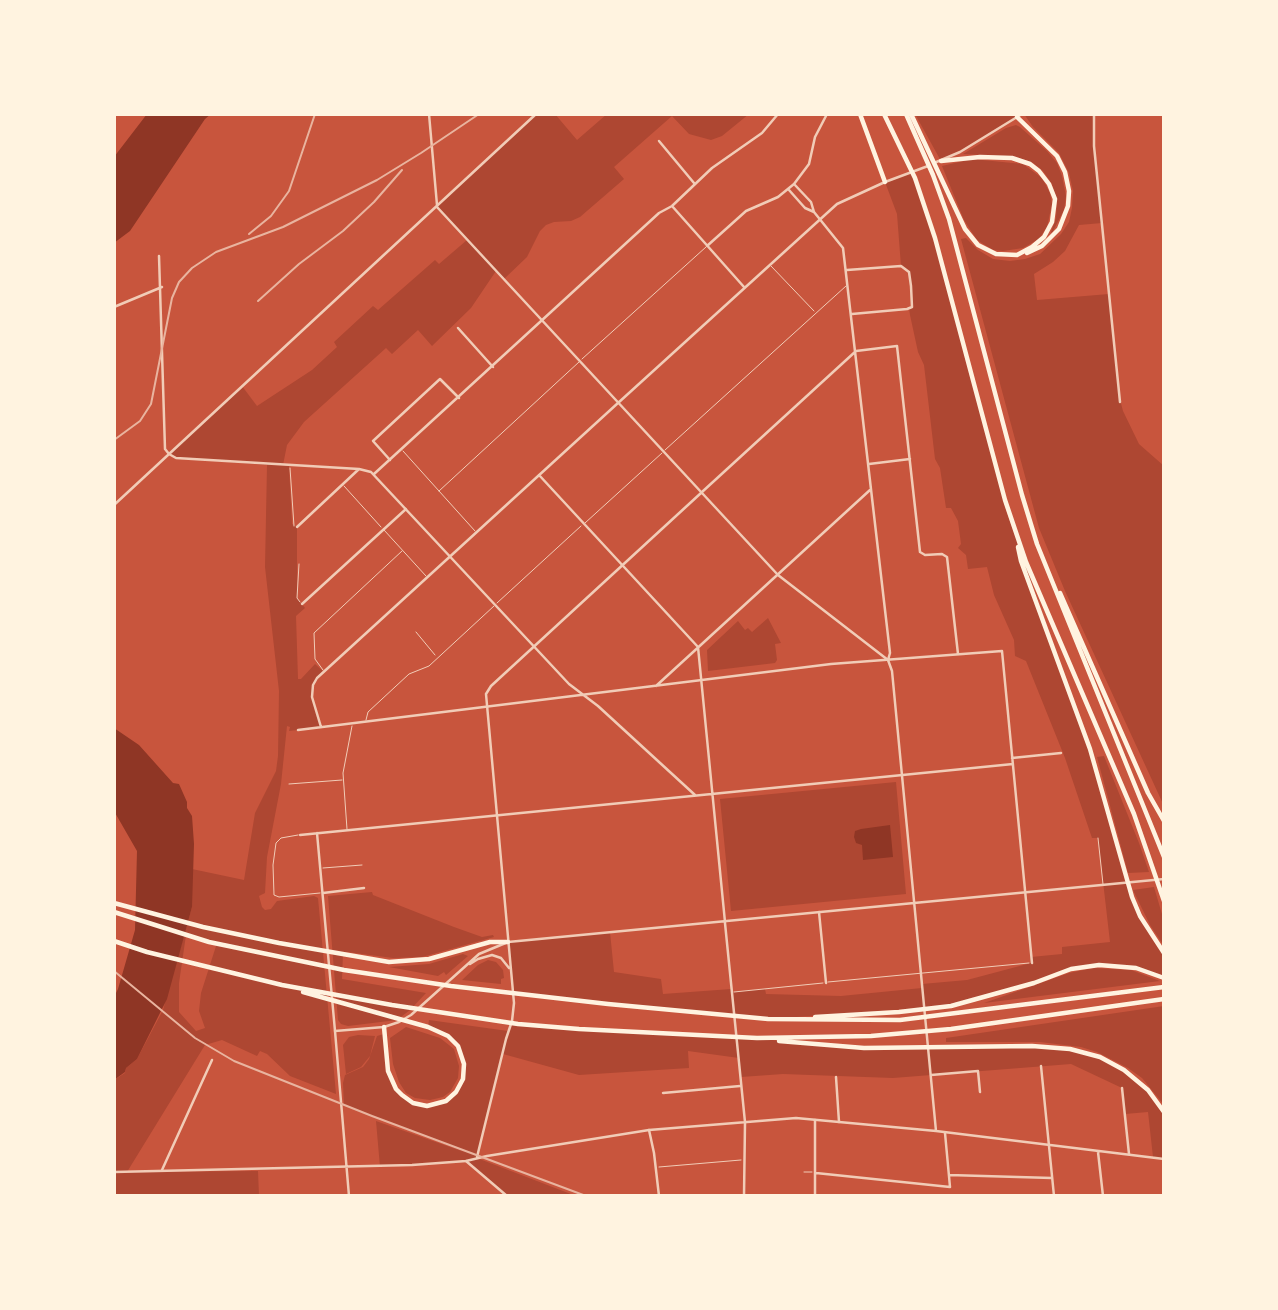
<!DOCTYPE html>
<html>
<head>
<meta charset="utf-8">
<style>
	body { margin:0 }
	#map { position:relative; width:1278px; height:1310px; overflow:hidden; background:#c8553d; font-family:"Asap Condensed",sans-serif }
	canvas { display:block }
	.frame { position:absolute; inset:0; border:116px solid #fff3e0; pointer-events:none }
</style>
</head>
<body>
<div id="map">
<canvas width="1278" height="1310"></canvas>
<div class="frame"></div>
</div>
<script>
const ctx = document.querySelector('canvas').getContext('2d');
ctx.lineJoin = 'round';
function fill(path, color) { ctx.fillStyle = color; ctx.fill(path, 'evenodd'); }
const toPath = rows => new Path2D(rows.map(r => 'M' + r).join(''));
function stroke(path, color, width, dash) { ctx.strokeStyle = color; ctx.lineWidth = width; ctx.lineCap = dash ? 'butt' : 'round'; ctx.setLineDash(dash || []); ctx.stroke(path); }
fill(toPath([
	[536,114,555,114,577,140,607,114,705,114,718,116,719,114,749,114,722,136,711,140,689,134,672,116,614,167,624,179,580,217,571,221,554,222,546,225,540,231,527,257,504,279,496,271,471,308,432,346,418,330,392,354,386,348,304,422,287,445,283,465,289,466,292,524,297,527,297,598,305,608,296,616,298,679,301,679,315,664,324,672,313,685,312,697,322,727,289,731,290,727,287,726,281,784,267,857,265,893,259,896,262,907,265,910,271,909,277,901,314,896,318,898,336,1094,290,1076,267,1054,260,1051,257,1056,222,1040,205,1045,127,1172,258,1171,259,1196,114,1196,114,1080,125,1073,126,1068,137,1059,163,1010,192,907,192,869,244,880,255,813,276,771,278,756,279,691,265,567,267,465,176,458,169,454,242,386,257,406,312,370,337,347,334,342,373,306,378,310,435,260,439,264,467,240,437,207],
	[186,935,217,943,201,993,199,1011,205,1028,196,1031,179,1012,179,983],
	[915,114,1022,114,964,149,941,161],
	[1024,114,1094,114,1093,125,1102,223,1079,225,1065,251,1053,262,1034,274,1037,300,1109,294,1119,396,1123,411,1139,444,1164,466,1164,806,1065,591,1039,528,961,239,966,238,978,250,993,259,1010,261,1025,259,1040,254,1061,234,1069,222,1072,208,1073,191,1069,173,1059,153,1033,127],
	[1016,125,1020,127,1047,151,1057,163,1062,176,1066,196,1064,210,1052,233,1051,232,1056,218,1057,201,1052,184,1043,171,1033,163,1015,157,963,154,1006,128],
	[972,159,1023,164,1042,178,1050,193,1052,204,1047,227,1039,239,1023,248,1003,251,993,250,977,240,964,220,942,166],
	[913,171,935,232,953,298,1006,510,1090,749,1124,872,1140,916,1164,953,1164,978,1122,966,1071,969,1034,983,951,1006,768,1019,513,993,508,942,610,932,614,972,661,979,663,994,731,989,732,992,765,989,766,994,841,996,922,988,922,984,967,980,1031,963,1031,957,1062,954,1062,947,1110,942,1098,838,1092,838,1065,758,1026,661,1015,656,1014,640,994,595,987,567,968,569,966,555,958,548,961,544,958,521,951,508,946,508,940,468,935,459,924,365,918,352,910,315,909,308,912,306,909,272,901,266,897,214,885,182],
	[768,618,781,643,775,644,777,660,775,663,708,671,707,650,738,621,745,630,748,628,752,632],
	[1104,756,1139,843,1149,872,1128,873,1097,757],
	[896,782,906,894,731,911,720,799],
	[1154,887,1164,921,1164,946,1150,925,1133,890],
	[372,892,373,895,454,927,482,937,493,935,494,937,422,957,393,958,347,952,343,953,342,979,426,993,410,1010,397,1020,348,1026,341,1024,338,1020,328,896],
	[463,954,468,956,446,975,444,972,438,976,389,967,429,964],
	[488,960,496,962,503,970,504,978,501,979,501,984,462,980,478,965],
	[1093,968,1131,970,1160,981,984,1003,1069,973],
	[1164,1006,1164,1105,1142,1078,1128,1068,1097,1052,1081,1047,1040,1042,946,1042,946,1038],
	[429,1020,508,1031,512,1023,757,1038,826,1047,1050,1046,1100,1057,1142,1084,1164,1112,1164,1159,1153,1157,1148,1112,1125,1114,1122,1088,1071,1064,893,1078,783,1074,741,1077,739,1058,688,1051,689,1068,579,1075,503,1054,477,1158,576,1196,507,1196,466,1161,380,1167,376,1121,467,1153,344,1105,343,1083,345,1075,363,1067,369,1059,377,1036,384,1034,385,1056,396,1089,420,1106,446,1101,460,1086,464,1064,454,1041,428,1027],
	[406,1027,440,1038,454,1049,459,1066,458,1078,450,1092,443,1097,430,1100,415,1098,406,1093,399,1082,393,1064,390,1038],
	[358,1035,375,1036,370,1056,361,1067,346,1074,343,1045,349,1037]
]), '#ae4732');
fill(toPath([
	[147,114,211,114,205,119,130,231,114,243,114,157],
	[114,728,139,745,173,783,179,784,187,802,187,808,192,816,194,844,192,907,167,999,137,1059,126,1068,125,1072,114,1080,114,997,118,989,135,930,137,851,114,811],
	[890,825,893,857,863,860,862,845,856,843,854,837,855,831,861,829]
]), '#8f3625');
stroke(toPath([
	[771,266,814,311],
	[582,359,706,247],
	[665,450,846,286],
	[403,451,475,531],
	[290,468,294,526],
	[344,486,381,527],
	[439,491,579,362],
	[585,523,662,453],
	[384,530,426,576],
	[299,564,297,598,300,602],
	[497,603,581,526],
	[416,632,435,655],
	[323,670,315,659,314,633,402,551],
	[366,720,368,712,409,674,429,666,494,606],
	[289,784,342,780],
	[347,829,343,773,352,726],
	[298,835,281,838,276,843,273,865,274,895,279,897,320,893],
	[1098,838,1103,884],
	[323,868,362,865],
	[828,982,1029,963],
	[734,992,823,983],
	[659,1167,741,1160],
	[804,1172,812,1172]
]), '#f1ccb7', 1);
stroke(toPath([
	[429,114,437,205],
	[1094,114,1094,146,1120,402],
	[659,141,694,183],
	[794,184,811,202,814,212],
	[789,190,805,208,814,212,843,248,890,653,888,660],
	[672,206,744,287],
	[707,246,746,211,778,197,794,184,809,164,815,137,827,114],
	[159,256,165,449,169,454,176,458,359,469,371,472,569,684,598,706,695,795],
	[847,270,901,266,909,272,911,286,912,307,907,309,852,314],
	[114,307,162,287],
	[458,328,493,367],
	[390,460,373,441,440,379,459,398],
	[869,464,910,459],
	[374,474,659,213,672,206,712,168,762,133,778,114],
	[539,475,698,647,725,922],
	[702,492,856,351,897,346,920,552,925,555,942,554,947,557,958,654],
	[297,527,359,469],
	[302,604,406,509],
	[656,686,870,490],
	[321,727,312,697,313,685,317,678,618,403],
	[298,730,831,664,1002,651,1032,963],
	[1012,758,1061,753],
	[317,833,335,1031],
	[300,835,1013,764],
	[323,893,364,888],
	[819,912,826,983],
	[1041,1066,1054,1196],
	[931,1075,978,1071,980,1092],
	[836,1077,839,1122],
	[1122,1088,1129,1154],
	[663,1093,740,1086],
	[815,1120,815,1196],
	[649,1130,654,1153,659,1196],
	[466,1161,507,1196],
	[162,1170,212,1060],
	[816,1173,950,1187,945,1133],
	[949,1175,1052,1178],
	[744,1196,745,1123]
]), '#f1ccb7', 2.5);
stroke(toPath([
	[934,163,960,152,1022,114],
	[437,207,778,575,888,660,892,671,936,1131],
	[618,403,837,204,885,182,928,166],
	[114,505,536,114],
	[725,923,745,1122],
	[470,964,478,959,492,955,501,958,509,968],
	[1098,1152,1103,1196],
	[477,1157,506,1039,512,1021,514,1003,486,694,491,686,701,493],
	[114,1172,412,1165,466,1161,487,1156,649,1130,796,1118,936,1131,1164,1159],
	[349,1196,335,1031,384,1027,399,1022,411,1015,479,954,508,942,1164,879]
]), '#f1ccb7', 2.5);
stroke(toPath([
	[860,114,885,182],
	[884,114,915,178,935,238,1005,500,1026,562,1134,814,1164,901],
	[906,114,933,175,949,219,1022,495,1037,544,1164,857],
	[911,114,965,229,978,245,996,254,1017,255,1032,247,1044,237,1052,222,1055,199,1049,184,1039,171,1030,164,1012,158,980,157,941,161],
	[1017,117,1057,156,1065,172,1069,191,1068,206,1059,229,1042,246,1027,253],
	[1018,547,1021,561,1090,749,1132,897,1140,916,1164,953],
	[1060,593,1148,793,1164,821],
	[114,903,203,927,279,943,389,962,429,959,490,942,508,942],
	[114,912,209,942,344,970,451,986,608,1004,768,1019,900,1020,1164,987],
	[114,941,147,952,282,985,392,1005,518,1024,579,1029,757,1038,871,1036,951,1029,1164,999],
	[303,992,428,1027,448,1036,458,1046,464,1064,463,1079,456,1092,446,1101,427,1106,413,1103,402,1095,396,1089,388,1071,384,1027],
	[815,1017,899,1012,951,1006,1034,983,1071,969,1099,965,1136,968,1164,978],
	[779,1041,864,1048,1032,1046,1070,1049,1100,1057,1124,1070,1148,1090,1164,1112]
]), '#fff3e0', 4.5);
stroke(toPath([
	[249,234,271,216,289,191,315,114],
	[258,301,299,264,343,231,374,202,402,170],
	[114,440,140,421,151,404,172,298,179,282,192,268,216,252,283,227,377,180,421,153,479,114],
	[114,971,195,1038,234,1061,372,1116,586,1196]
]), '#e9b49f', 2);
</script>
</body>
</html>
